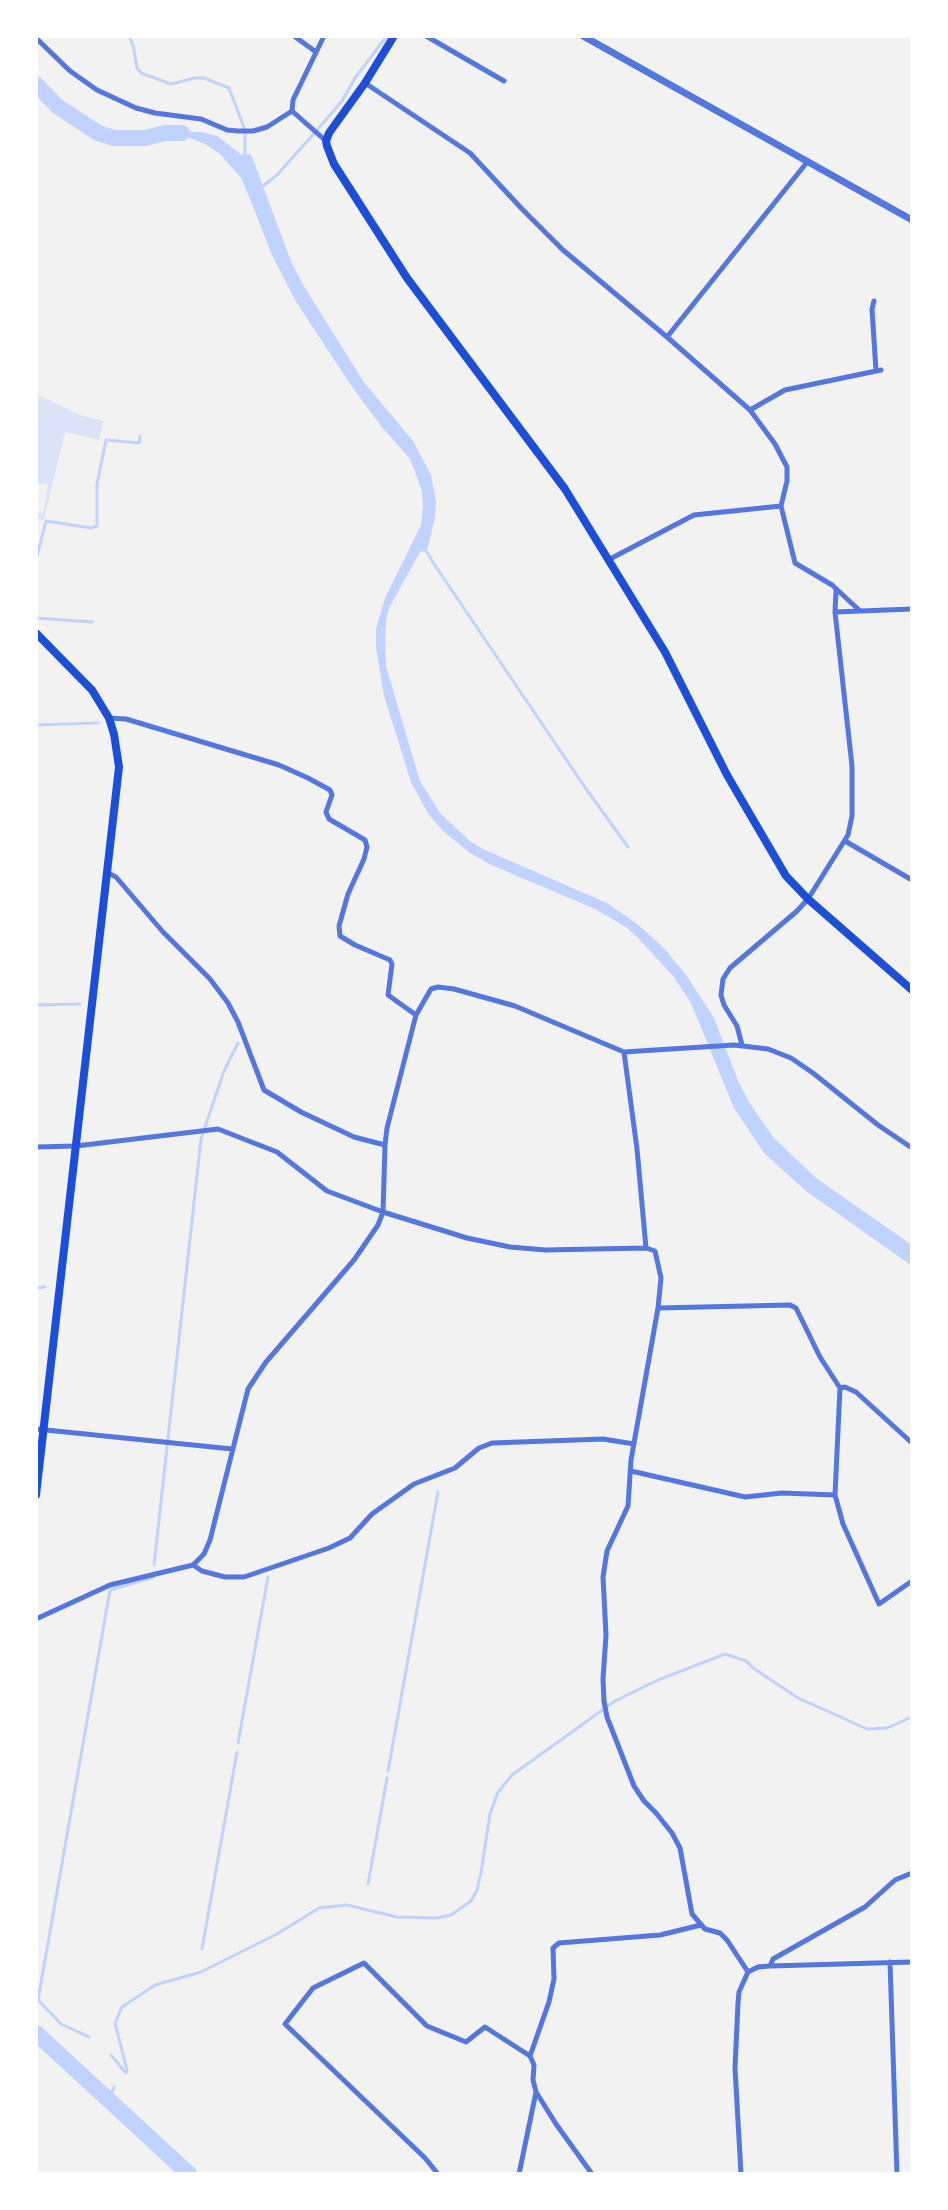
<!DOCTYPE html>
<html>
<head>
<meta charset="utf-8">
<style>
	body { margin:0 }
	#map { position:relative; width:948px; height:2210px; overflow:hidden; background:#f2f2f2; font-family:"Open Sans",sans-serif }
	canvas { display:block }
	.frame { position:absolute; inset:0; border:38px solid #fff; pointer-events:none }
</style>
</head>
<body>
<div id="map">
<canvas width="948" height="2210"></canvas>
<div class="frame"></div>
</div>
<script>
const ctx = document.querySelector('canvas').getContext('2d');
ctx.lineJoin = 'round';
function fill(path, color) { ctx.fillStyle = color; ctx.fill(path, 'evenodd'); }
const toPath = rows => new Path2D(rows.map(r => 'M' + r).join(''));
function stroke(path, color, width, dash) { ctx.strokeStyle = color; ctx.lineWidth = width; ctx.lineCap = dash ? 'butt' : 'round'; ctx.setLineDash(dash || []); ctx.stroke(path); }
fill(toPath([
	[36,394,80,415,103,421,99,440,65,432,44,520,36,519,36,513,43,513,48,484,36,483]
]), '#dbe4f7');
fill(toPath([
	[173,131,202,132,217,136,242,155,250,154,252,157,292,264,305,288,363,381,413,441,431,475,436,501,435,517,428,547,425,551,420,552,390,606,386,620,385,643,386,666,413,758,420,781,440,813,471,842,483,849,607,903,636,923,664,948,686,975,714,1018,738,1081,750,1104,774,1138,816,1178,912,1245,912,1266,806,1191,764,1153,734,1108,691,1003,673,976,638,938,626,927,595,909,489,864,470,853,444,832,429,815,411,782,384,696,376,647,376,629,385,598,421,525,423,507,422,492,416,474,410,459,381,426,350,384,295,300,272,255,242,179,220,154,205,144,190,138,148,132]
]), '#bfd3fe');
stroke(toPath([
	[129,36,133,45,137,68,141,73,171,84,195,78,204,78,229,88,245,130,245,157],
	[260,188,276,176,311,137,342,101,355,78,387,36],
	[424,548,431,559],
	[36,560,46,521,91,528,97,526,97,484,106,440,139,443,140,436],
	[432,561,584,786,628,847],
	[36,618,92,622],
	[36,725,98,723],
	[36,1005,80,1004],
	[36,1288,45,1287],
	[154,1565,201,1139,224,1071,238,1043],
	[238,1743,268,1577],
	[388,1771,438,1492],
	[368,1884,387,1778],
	[202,1949,237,1752],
	[89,2037,61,2024,38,2000,110,1590,154,1577],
	[111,2055,125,2072],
	[126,2073,127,2070,115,2023,122,2007,155,1985,201,1972,277,1934,319,1908,347,1905,397,1917,437,1918,451,1915,471,1901,477,1890,481,1873,490,1814,498,1792,512,1775,615,1701,658,1680,725,1654,746,1661,753,1668,798,1698,867,1729,887,1728,912,1717],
	[109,2099,114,2087]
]), '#bfd3fe', 3);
stroke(toPath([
	[36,84,57,106,98,133,114,138,145,138,165,133,182,133],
	[36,2033,189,2174]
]), '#bfd3fe', 16);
stroke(toPath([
	[294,36,316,52],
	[426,36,504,81],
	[36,38,70,71,97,90,136,108,155,113,201,119,227,130,238,131,253,131,267,127,292,111,326,141],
	[365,83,470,153,522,209,563,250,667,337,750,410,775,444,787,467,787,481,781,506,795,563,832,585,859,610],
	[292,111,293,100,324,36],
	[874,301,872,309,876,371],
	[667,337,808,161],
	[750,410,785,390,881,370],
	[608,560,694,515,781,506],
	[835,612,912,609],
	[109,718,126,719,279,765,308,778,330,790,332,795,326,812,329,819,365,840,367,847,364,859,348,894,339,926,340,936,355,945,390,960,392,964,388,995,416,1015],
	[845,841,912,880],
	[108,873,116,877,163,932,210,979,228,1003,238,1022,264,1090,301,1112,354,1137,385,1145],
	[742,1045,737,1026,724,1005,721,995,723,979,730,968,797,911,808,899,848,835,852,816,852,766,835,612,836,591],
	[624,1052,637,1149,646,1248],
	[36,1147,76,1146,218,1129,277,1152,327,1191,383,1212,467,1238,510,1247,545,1250,646,1248,655,1251,661,1278,658,1308,631,1460,628,1506,607,1551,603,1577,606,1635,603,1679,604,1701,607,1717,634,1786,644,1801,656,1813,672,1833,680,1848,692,1914,705,1929,720,1933,727,1940,748,1972],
	[658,1308,790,1305,796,1308,820,1357,840,1388,835,1495,843,1524,879,1604,912,1581],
	[840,1388,845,1387,856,1392,912,1443],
	[36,1429,232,1449],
	[631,1471,745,1497,782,1493,835,1495],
	[193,1565,202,1571,225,1577,244,1577,329,1548,350,1538,372,1514,414,1484,455,1468,479,1448,492,1443,603,1439,634,1444],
	[36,1619,110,1585,193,1565,204,1554,210,1540,248,1389,266,1362,354,1260,378,1225,383,1212,385,1145,387,1128,416,1015,431,989,438,987,454,989,515,1006,624,1052,734,1045,768,1049,791,1058,813,1073,878,1125,912,1148],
	[890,1962,897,2174],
	[770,1966,773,1959,865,1907,895,1880,912,1873],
	[438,2174,425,2158,285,2024,313,1988,364,1963,427,2026,466,2042,485,2027,530,2056],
	[519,2174,536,2092],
	[592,2174,556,2124,536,2092,533,2080,534,2065,530,2056,549,2002,554,1979,553,1948,559,1943,660,1935,701,1925],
	[741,2174,735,2068,738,2003,739,1992,748,1972,758,1967,770,1966,912,1962]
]), '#5277de', 5);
stroke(toPath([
	[583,36,912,220]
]), '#5277de', 7);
stroke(toPath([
	[394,36,365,83,329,133,326,141,327,146,334,164,407,278,565,489,665,652,727,775,786,876,808,899,912,990],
	[36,633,92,690,109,718,114,734,119,767,36,1495]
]), '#1d4ed8', 8);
</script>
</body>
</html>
